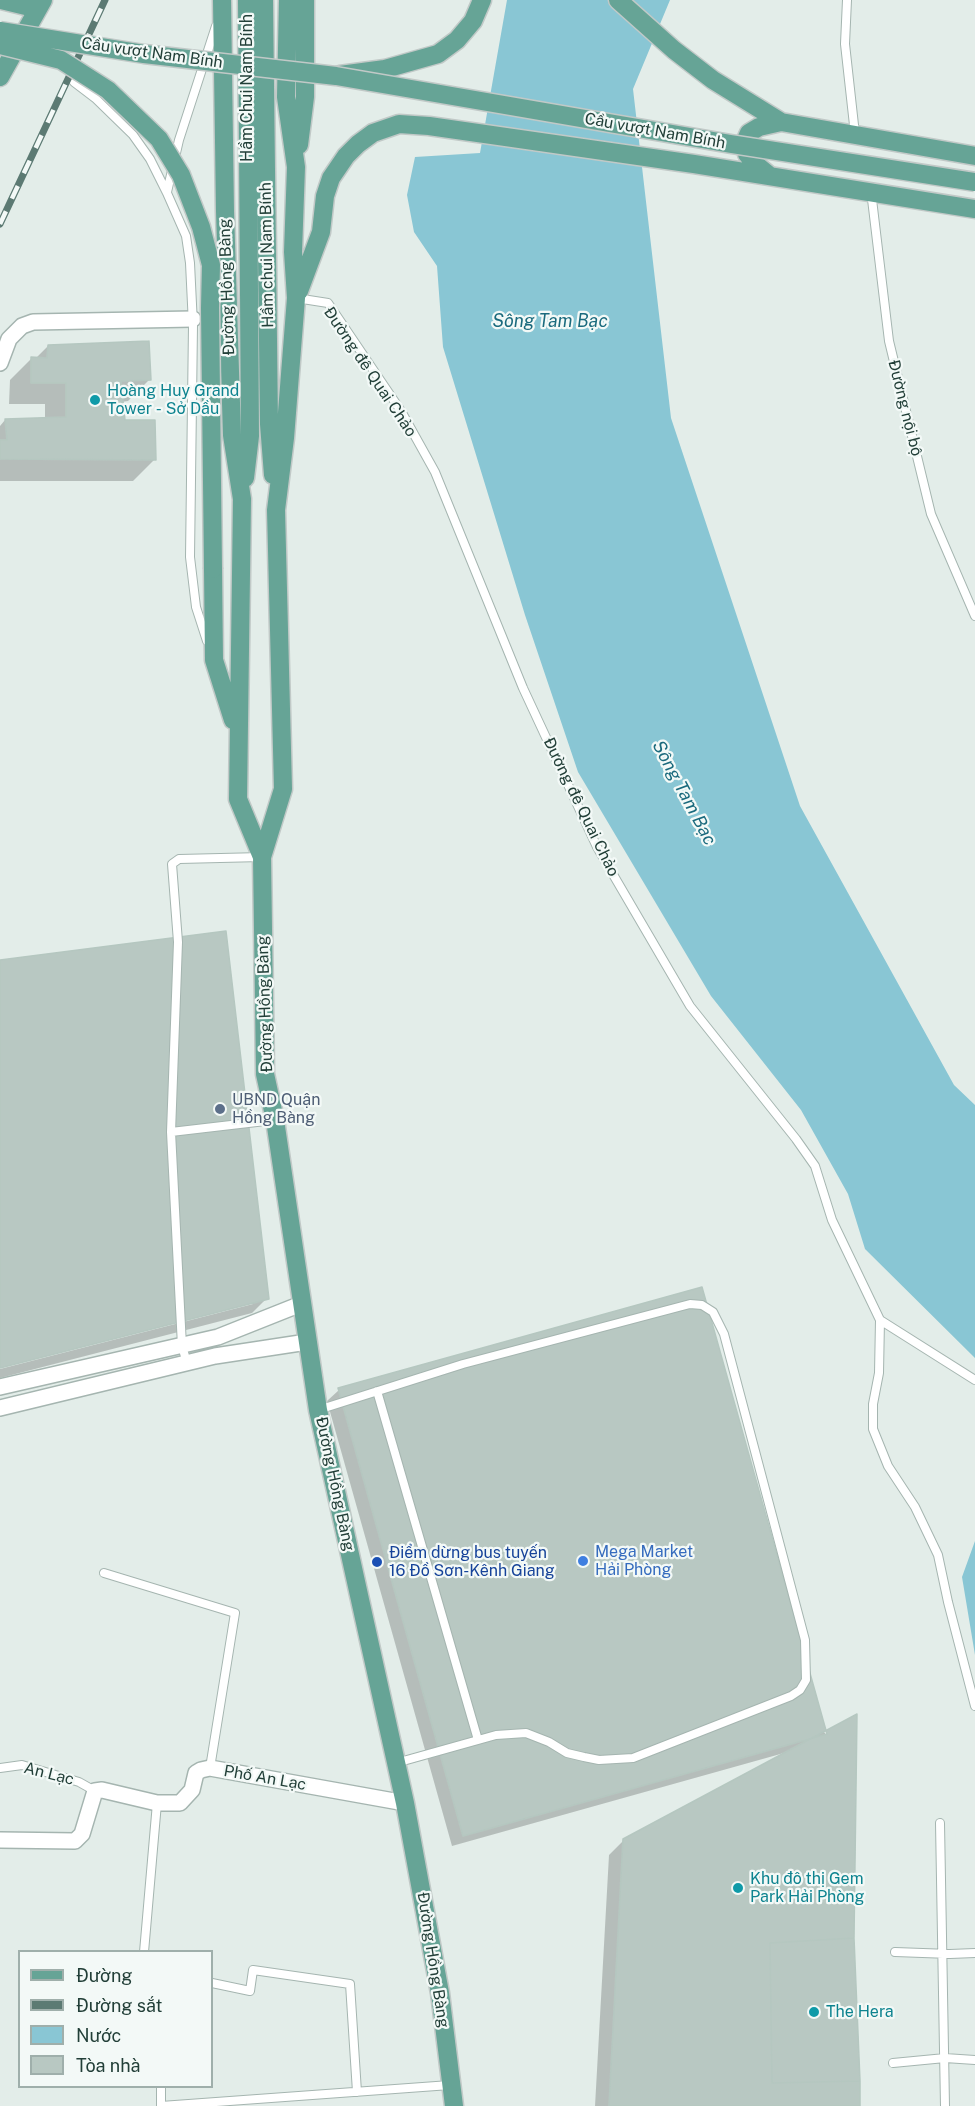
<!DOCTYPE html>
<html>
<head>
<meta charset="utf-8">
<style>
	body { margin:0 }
	#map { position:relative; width:975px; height:2106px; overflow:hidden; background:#e3ede9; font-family:"Public Sans",sans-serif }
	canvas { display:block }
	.legend { position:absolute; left:18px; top:1950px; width:195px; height:138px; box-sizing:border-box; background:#f3f9f7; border:2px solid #9fafab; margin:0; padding:8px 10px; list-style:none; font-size:18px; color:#223f38 }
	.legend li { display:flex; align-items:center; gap:12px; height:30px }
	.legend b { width:30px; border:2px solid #9fafab }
</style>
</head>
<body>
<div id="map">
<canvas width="975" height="2106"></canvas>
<ul class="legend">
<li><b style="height:8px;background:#66a496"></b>Đường</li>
<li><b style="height:8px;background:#5c7a73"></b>Đường sắt</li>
<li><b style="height:16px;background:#89c6d4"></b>Nước</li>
<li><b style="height:16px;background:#b8c8c2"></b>Tòa nhà</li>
</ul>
</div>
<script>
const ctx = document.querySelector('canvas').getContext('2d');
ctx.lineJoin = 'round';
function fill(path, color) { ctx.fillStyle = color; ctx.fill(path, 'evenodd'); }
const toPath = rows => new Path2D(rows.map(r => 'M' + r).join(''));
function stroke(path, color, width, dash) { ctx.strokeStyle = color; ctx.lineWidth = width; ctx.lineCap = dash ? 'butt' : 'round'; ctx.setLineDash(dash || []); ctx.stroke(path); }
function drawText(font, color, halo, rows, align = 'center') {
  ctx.font = font + ' "Public Sans",sans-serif'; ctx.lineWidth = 4.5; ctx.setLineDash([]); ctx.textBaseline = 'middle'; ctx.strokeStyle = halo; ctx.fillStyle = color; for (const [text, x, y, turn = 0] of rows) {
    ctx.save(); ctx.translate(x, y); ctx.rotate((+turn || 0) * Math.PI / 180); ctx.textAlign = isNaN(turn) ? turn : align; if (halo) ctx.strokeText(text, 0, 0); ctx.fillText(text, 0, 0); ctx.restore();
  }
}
fill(toPath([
	[507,0,670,0,633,89,671,418,800,806,954,1085,975,1105,975,1358,865,1249,848,1194,801,1110,711,996,578,772,525,615,443,347,437,266,414,232,407,195,415,157,480,153],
	[975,1541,975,1655,962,1577]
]), '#89c6d4');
fill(toPath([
	[48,346,150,379,128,401,121,402,123,422,155,459,133,481,0,481,0,426,5,420,45,419,45,404,9,404,10,380,32,358,36,358],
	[0,961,267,1298,252,1313,0,1378,0,1369,253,1304,253,1301,0,1366],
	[339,1390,825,1733,853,1938,859,2106,595,2106,609,1855,624,1840,784,1753,452,1846,327,1401]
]), '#0003');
const building = toPath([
	[149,341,151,380,121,381,125,420,155,420,156,460,0,459,0,440,7,440,5,419,66,417,66,383,31,383,31,357,47,358,48,345,149,341],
	[226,931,269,1299,0,1368,0,960,226,931],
	[702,1287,827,1734,463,1836,338,1388,702,1287],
	[857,1714,854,1938,770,1943,772,2083,860,2081,860,2106,609,2106,623,1839,857,1714],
	[854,1938,860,2081,772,2083,770,1943,854,1938]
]);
fill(building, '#b8c8c2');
stroke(building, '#b5c7c0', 1.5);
const lane = toPath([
	[847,0,845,44,855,134],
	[74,82,95,98,133,135,150,159,167,193,186,236,190,263,193,325,190,557,196,607,207,641],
	[871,191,889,341,931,514,975,616],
	[167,192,179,140,216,26],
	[296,298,328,303,401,411,435,472,523,688,597,847,690,1006,796,1139,815,1166,832,1220,880,1320,975,1380],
	[171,1132,274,1120],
	[880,1320,879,1373,873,1404,873,1429,888,1466,915,1507,938,1555,948,1602,975,1706],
	[187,1363,182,1346,171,1132,178,942,172,864,179,859,262,857],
	[377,1391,478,1740],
	[318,1410,463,1364,690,1304,702,1305,713,1312,724,1334,805,1640,806,1680,800,1690,791,1696,633,1758,599,1760,584,1757,567,1753,549,1742,526,1733,496,1735,396,1763],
	[104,1573,235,1613,210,1768],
	[0,1768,22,1765,79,1782,95,1791],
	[940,1823,945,2106],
	[144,1952,157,1803],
	[895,1952,950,1954,975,1953],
	[212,1983,250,1991,253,1970,350,1984,357,2092],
	[893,2063,945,2058,975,2060],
	[161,2086,161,2106],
	[161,2106,450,2085]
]);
const street = toPath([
	[0,363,9,339,22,326,33,322,193,319],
	[0,1387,218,1337,301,1304],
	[0,1408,215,1356,307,1342],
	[0,1840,75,1841,82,1834,95,1791,102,1790,157,1803,180,1803,192,1790,196,1773,201,1770,210,1768,405,1803]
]);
const primary = toPath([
	[1,0,38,9],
	[222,0,225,211,232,435,242,499,238,799,262,857],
	[264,0,269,424,273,475],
	[288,0,286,97,296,167,293,252,296,298,285,438,276,510,283,789,262,857,265,1074,275,1120,318,1410,405,1803,440,1993,454,2106],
	[618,0,674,50,713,80,781,122,975,156],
	[340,75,385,69,438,54,457,40,473,21,482,0],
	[0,77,43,0],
	[299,145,305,97,305,0],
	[770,176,754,163,747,154,745,142,749,133,759,127,781,122],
	[299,291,321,232,325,196,331,178,346,156,358,144,373,133,399,124,429,126,694,164,975,209],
	[245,478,250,436,247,0],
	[213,569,214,660,233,720]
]);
stroke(lane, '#a5b5b0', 10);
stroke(street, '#a5b5b0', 18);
stroke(primary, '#c1c9c7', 21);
stroke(lane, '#fff', 8);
stroke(street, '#fff', 15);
stroke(primary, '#66a496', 18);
const rail = toPath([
	[0,224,105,0]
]);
stroke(rail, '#5c7a73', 7);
stroke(rail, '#f3f9f7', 4.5, [14]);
const primaryBridge = toPath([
	[0,31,144,54,336,76,731,144,975,182],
	[0,45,61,60,108,90,159,139,181,175,201,227,211,265,210,308,213,569]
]);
stroke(primaryBridge, '#c1c9c7', 21, []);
stroke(primaryBridge, '#66a496', 18);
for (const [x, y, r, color] of [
	[95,400,6,"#0f9aa8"],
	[220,1109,6,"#5c6f8a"],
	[583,1561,6,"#3f7fe0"],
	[377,1562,6,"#1a4fb4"],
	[738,1888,6,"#0f9aa8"],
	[814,2012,6,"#0f9aa8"]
]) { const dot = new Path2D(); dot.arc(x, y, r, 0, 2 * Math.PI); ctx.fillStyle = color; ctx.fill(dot); stroke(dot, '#f3f9f7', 2); }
drawText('16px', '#223f38', '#f3f9f7', [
	["Cầu vượt Nam Bính",152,53,8],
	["Hầm Chui Nam Bính",247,88,-90],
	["Cầu vượt Nam Bính",655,131,10],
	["Hầm chui Nam Bính",267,255,-91],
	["Đường Hồng Bàng",227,287,-92],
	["Đường đê Quai Chảo",370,372,56],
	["Đường nội bộ",905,408,76],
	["Đường đê Quai Chảo",581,807,64],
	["Đường Hồng Bàng",265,1004,-92],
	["Đường Hồng Bàng",335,1484,78],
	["An Lạc",49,1774,14],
	["Phố An Lạc",265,1778,10],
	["Đường Hồng Bàng",433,1960,81]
]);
drawText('16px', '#0d838f', '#f3f9f7', [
	["Hoàng Huy Grand",107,391],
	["Tower - Sở Dầu",107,409],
	["Khu đô thị Gem",750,1879],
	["Park Hải Phòng",750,1897],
	["The Hera",826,2012]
], 'left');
drawText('16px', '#4e5e75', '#f3f9f7', [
	["UBND Quận",232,1100],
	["Hồng Bàng",232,1118]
], 'left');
drawText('16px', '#366cbe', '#f3f9f7', [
	["Mega Market",595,1552],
	["Hải Phòng",595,1570]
], 'left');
drawText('16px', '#164399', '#f3f9f7', [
	["Điểm dừng bus tuyến",389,1553],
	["16 Đồ Sơn-Kênh Giang",389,1571]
], 'left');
drawText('italic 18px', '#1a6a7d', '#f3f9f7', [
	["Sông Tam Bạc",550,321],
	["Sông Tam Bạc",684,793,62]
]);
</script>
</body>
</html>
